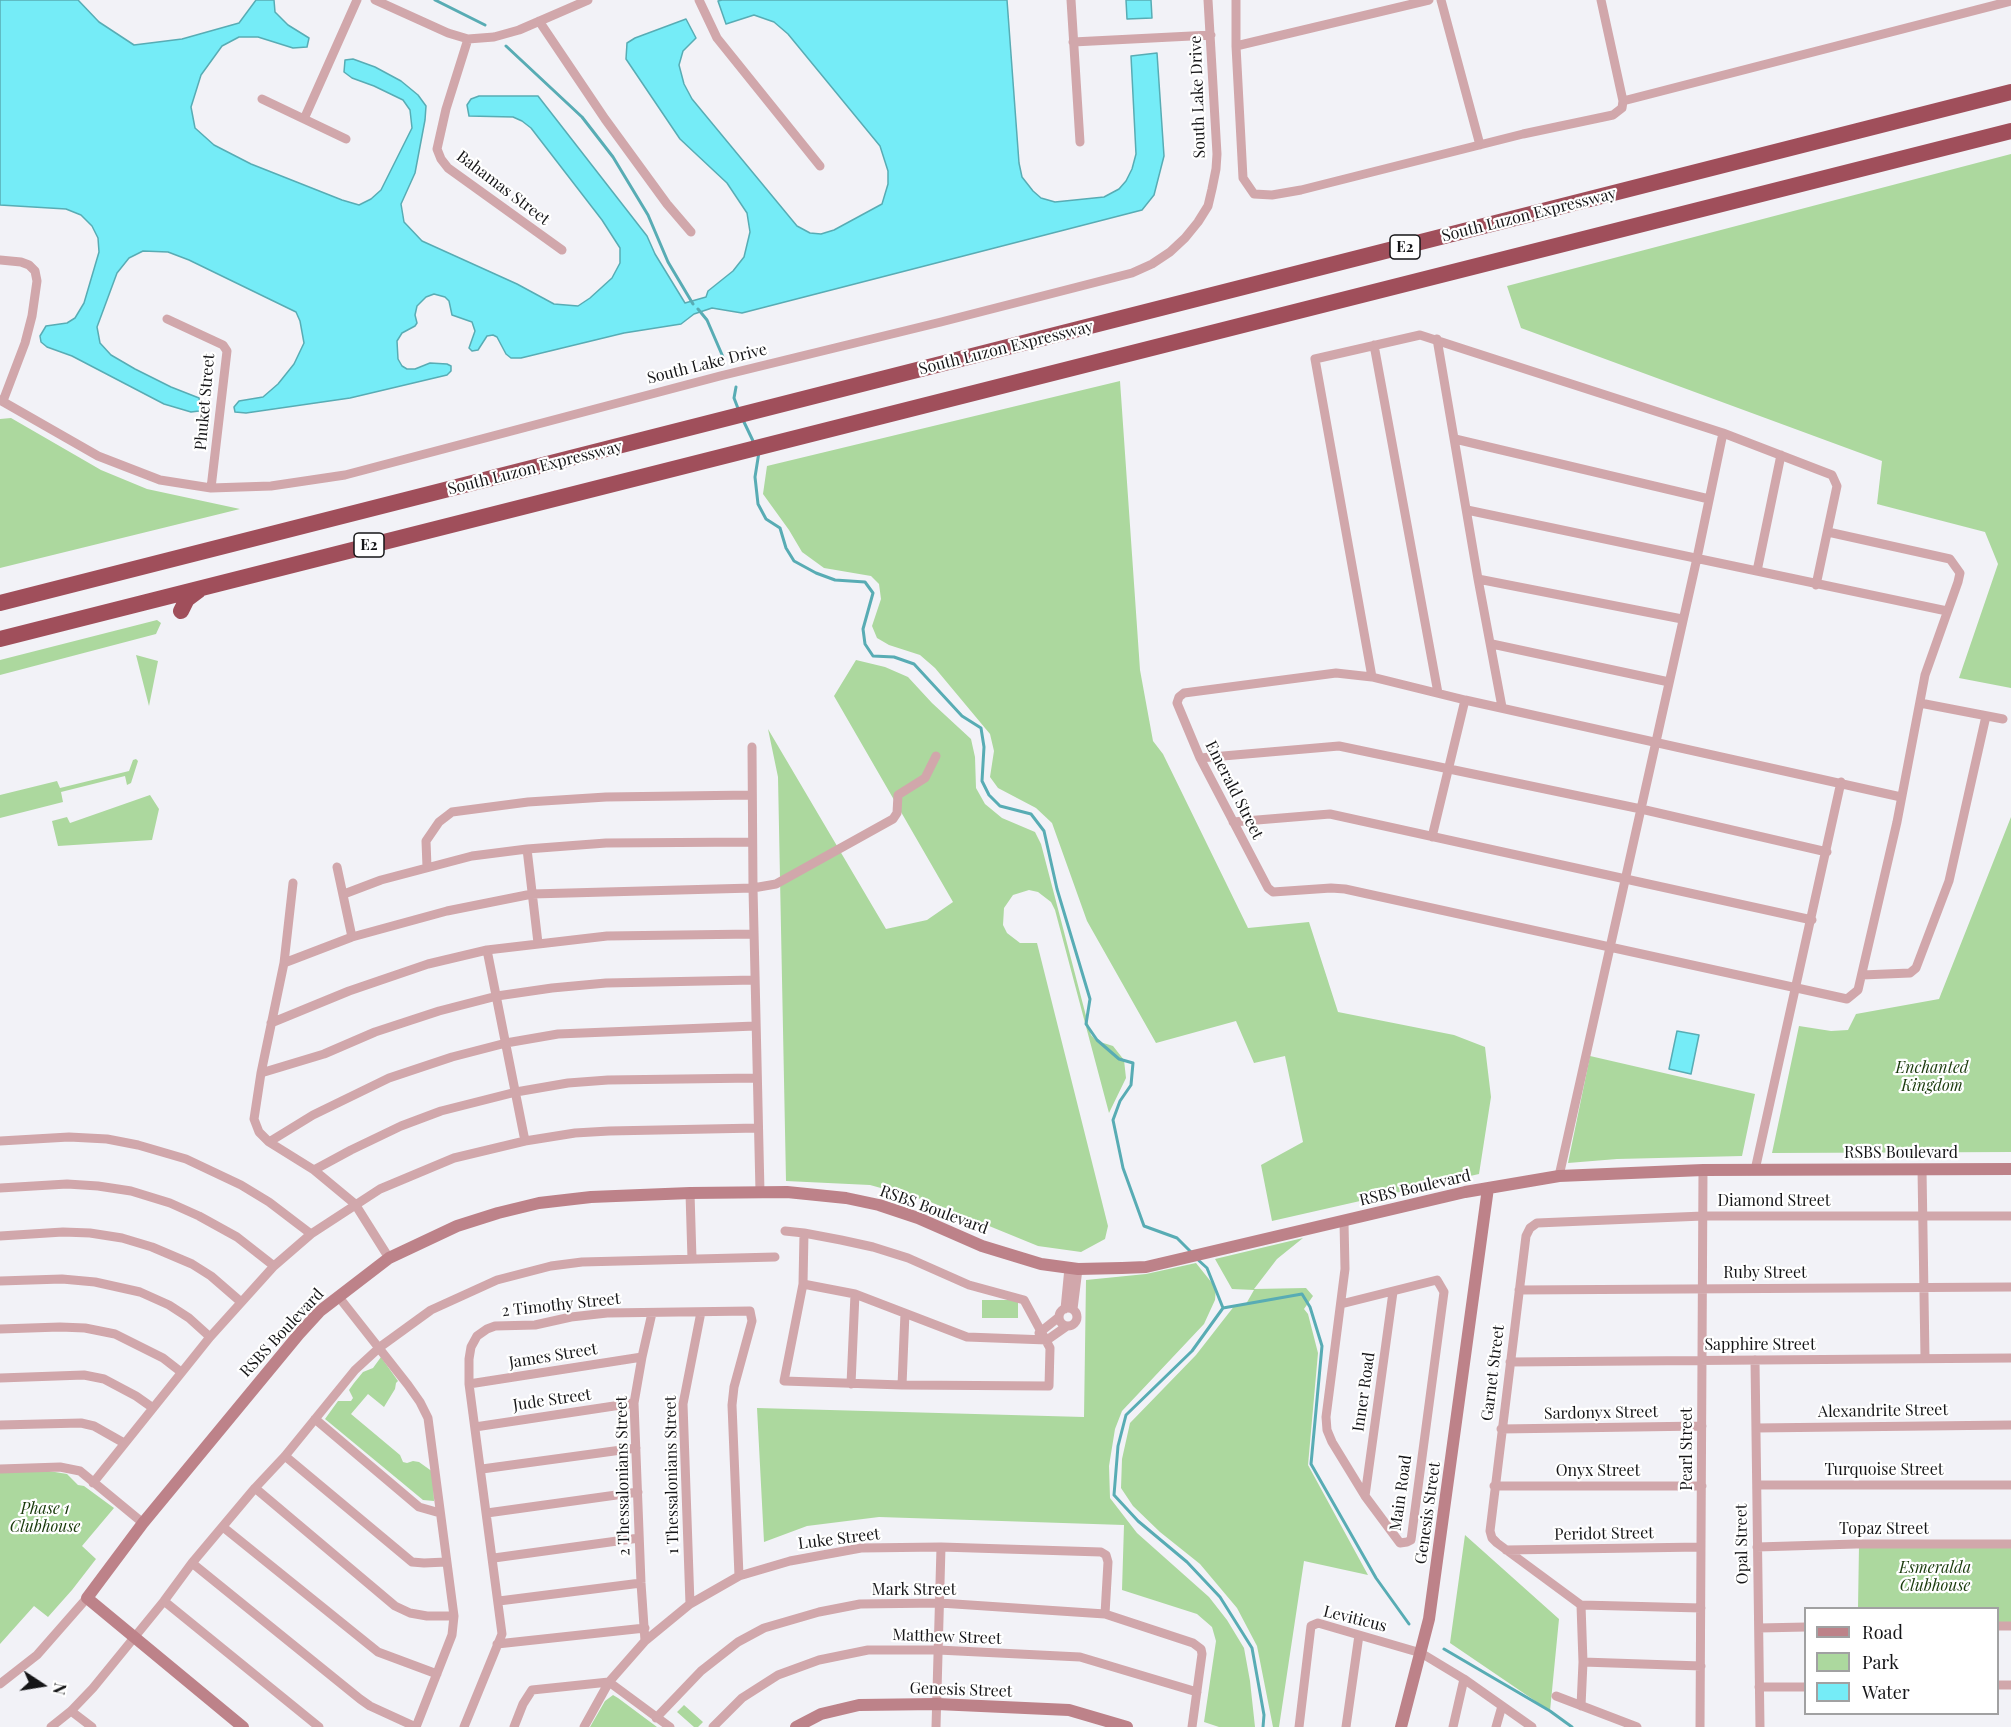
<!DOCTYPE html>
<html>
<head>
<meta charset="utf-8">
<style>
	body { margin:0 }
	#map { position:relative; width:2011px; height:1727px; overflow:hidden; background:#f2f2f7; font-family:"Playfair Display",serif }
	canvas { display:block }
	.legend { position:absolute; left:1804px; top:1607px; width:195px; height:108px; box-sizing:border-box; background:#fff; border:2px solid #a1a1a2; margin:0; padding:8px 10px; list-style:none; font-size:18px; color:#151517 }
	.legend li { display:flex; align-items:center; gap:12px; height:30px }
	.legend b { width:30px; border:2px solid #a1a1a2 }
	.north { position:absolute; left:12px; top:1655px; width:60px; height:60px; -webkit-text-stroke:4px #fff; paint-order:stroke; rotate:102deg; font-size:16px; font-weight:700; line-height:24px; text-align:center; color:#151517 }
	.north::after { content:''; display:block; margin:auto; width:21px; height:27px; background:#151517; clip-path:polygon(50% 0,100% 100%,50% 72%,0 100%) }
</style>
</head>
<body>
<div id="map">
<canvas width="2011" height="1727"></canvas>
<ul class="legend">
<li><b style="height:8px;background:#bd8289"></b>Road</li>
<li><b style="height:16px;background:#acd89e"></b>Park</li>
<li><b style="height:16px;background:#75ecf7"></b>Water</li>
</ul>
<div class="north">N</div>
</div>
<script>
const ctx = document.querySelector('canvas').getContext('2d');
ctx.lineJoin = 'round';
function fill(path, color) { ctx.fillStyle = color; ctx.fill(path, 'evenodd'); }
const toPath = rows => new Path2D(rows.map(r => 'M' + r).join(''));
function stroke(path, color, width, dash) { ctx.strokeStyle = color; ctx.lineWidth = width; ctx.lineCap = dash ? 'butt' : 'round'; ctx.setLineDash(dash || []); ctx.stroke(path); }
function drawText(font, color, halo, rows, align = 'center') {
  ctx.font = font + ' "Playfair Display",serif'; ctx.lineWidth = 4.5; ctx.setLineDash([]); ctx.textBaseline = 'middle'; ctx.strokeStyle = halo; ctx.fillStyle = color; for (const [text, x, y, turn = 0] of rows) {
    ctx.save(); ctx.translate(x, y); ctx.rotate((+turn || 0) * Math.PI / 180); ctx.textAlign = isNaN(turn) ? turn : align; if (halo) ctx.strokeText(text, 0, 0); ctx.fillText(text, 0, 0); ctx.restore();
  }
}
fill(toPath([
	[2011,154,2011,688,1959,678,1998,564,1985,532,1877,504,1882,461,1521,328,1507,286],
	[1120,381,1140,670,1153,741,1163,754,1248,928,1309,922,1338,1012,1454,1035,1485,1047,1491,1097,1479,1174,1272,1221,1261,1165,1303,1142,1285,1056,1254,1063,1236,1021,1156,1043,1087,921,1052,823,1036,808,998,788,990,777,994,751,990,734,935,668,920,655,889,645,877,638,872,626,881,599,879,584,871,576,824,568,802,552,789,530,763,494,767,466],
	[11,418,101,470,147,489,240,509,0,568,0,419],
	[157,620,161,623,156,634,0,675,0,660],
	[136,655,158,661,149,706],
	[856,660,885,667,908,677,932,703,971,739,975,757,976,788,985,804,1002,818,1035,832,1041,844,1091,1035,1097,1041,1113,1046,1124,1060,1126,1078,1109,1113,1055,910,1051,902,1038,892,1029,890,1013,895,1004,908,1003,925,1007,933,1020,943,1037,943,1108,1226,1105,1239,1081,1252,1038,1246,928,1201,870,1185,786,1181,778,777,768,729,886,929,927,920,953,902,834,696],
	[136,759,138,761,131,783,127,785,125,776,61,792,63,802,0,818,0,795,57,781,60,788,129,771,133,760],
	[150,795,159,809,152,840,58,846,52,821,67,817,70,823],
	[2011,817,2011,1152,1772,1153,1799,1026,1831,1031,1848,1030,1856,1014,1939,999],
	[1590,1056,1755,1094,1742,1156,1617,1159,1568,1163],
	[1303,1238,1277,1259,1254,1289,1306,1288,1313,1296,1304,1309,1308,1314,1318,1353,1308,1465,1368,1575,1304,1561,1279,1727,1273,1727,1257,1646,1237,1608,1200,1564,1160,1532,1133,1506,1121,1488,1122,1459,1130,1423,1196,1355,1235,1305,1246,1304,1254,1290,1232,1289,1215,1259],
	[1196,1263,1216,1288,1215,1300,1204,1324,1122,1411,1115,1429,1109,1466,1110,1498,1137,1533,1209,1597,1227,1620,1244,1648,1250,1681,1255,1727,1219,1727,1204,1722,1216,1641,1212,1627,1197,1614,1122,1590,1124,1525,879,1517,807,1526,764,1542,757,1408,1084,1417,1086,1280,1146,1274],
	[982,1300,1018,1300,1018,1318,982,1318],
	[381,1357,398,1381,396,1383,395,1389,384,1407,368,1394,351,1414,400,1455,403,1462,407,1463,413,1461,419,1462,433,1472,434,1501,423,1500,325,1419,338,1401,351,1401,353,1398,349,1390,354,1383,363,1372,373,1368],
	[49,1471,67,1474,78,1485,84,1486,114,1508,82,1546,96,1559,72,1590,48,1617,34,1606,0,1644,0,1472],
	[1465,1535,1559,1619,1550,1711,1450,1643],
	[1859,1546,2011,1546,2011,1623,1998,1623,1998,1608,1858,1608],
	[613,1695,618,1698,657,1727,590,1727,605,1701],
	[684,1705,703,1722,698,1727,694,1727,677,1712]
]), '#acd89e');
const water = toPath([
	[0,0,78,0,99,22,134,45,182,39,239,23,256,0,274,0,275,12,288,25,309,38,307,47,293,48,258,37,239,37,222,46,201,75,191,107,195,128,214,145,251,164,342,200,359,205,371,199,381,190,412,128,410,110,403,100,374,86,352,78,344,72,345,60,353,59,375,67,401,81,418,95,426,106,425,120,415,173,401,204,404,222,422,241,517,284,554,304,578,306,590,298,612,278,620,263,620,248,602,220,531,128,522,121,513,117,469,116,467,105,471,99,479,96,538,96,647,236,655,254,685,303,706,297,708,291,733,271,744,257,750,232,747,213,727,183,680,139,626,59,627,43,635,38,686,19,696,38,683,51,679,65,684,84,692,99,797,226,810,233,821,234,834,230,882,204,888,184,888,171,880,146,788,34,774,22,754,15,726,24,718,1,722,0,1007,0,1019,163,1022,177,1033,191,1041,198,1055,202,1104,197,1119,189,1126,181,1132,169,1136,154,1131,56,1157,53,1164,156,1154,195,1142,210,742,313,712,308,694,314,681,324,624,333,521,358,511,358,506,354,497,337,493,335,487,336,478,350,472,351,469,348,475,331,472,322,452,315,449,301,445,297,434,294,426,297,417,306,415,315,417,323,415,326,402,333,397,341,398,359,402,366,407,369,415,369,430,363,447,364,451,366,451,371,447,375,350,398,246,413,235,412,234,407,239,401,263,397,278,384,294,364,304,343,300,321,296,312,189,260,168,252,143,251,129,258,117,273,97,327,100,343,111,355,135,369,171,387,199,398,201,408,199,411,191,412,164,404,72,356,47,347,41,342,40,336,46,326,67,323,75,318,84,303,99,252,98,238,92,226,81,215,66,209,0,205,0,0],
	[1126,0,1151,0,1152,18,1127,19,1126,0],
	[1677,1031,1699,1035,1691,1074,1669,1069,1677,1031]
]);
fill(water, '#75ecf7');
stroke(water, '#58acb4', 1.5);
stroke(toPath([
	[435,0,485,25],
	[506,46,582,117,613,157,648,215,668,262,693,304],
	[698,309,707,320,723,357],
	[736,387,734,398,739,411],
	[743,420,754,443],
	[759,452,755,477,758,504,766,519,780,528,786,548,794,561,816,573,835,580,865,582,873,593,863,629,865,644,873,656,894,657,914,664,962,716,981,728,984,747,982,781,989,795,1000,806,1031,814,1044,831,1057,889,1090,999,1086,1024,1097,1040,1119,1059,1133,1063,1131,1085,1120,1101,1113,1120,1123,1168,1144,1226,1177,1238,1192,1253],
	[1196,1258,1207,1268,1223,1308,1192,1351,1126,1415,1118,1446,1114,1495,1138,1521,1187,1562,1220,1597,1252,1648,1264,1715,1263,1727],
	[1223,1308,1302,1294,1310,1307,1322,1346,1311,1464,1376,1578,1409,1624],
	[1444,1649,1550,1711,1572,1727]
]), '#58acb4', 3);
stroke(toPath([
	[375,0,448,33,468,39,494,37,519,30,588,0],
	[699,0,717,38,820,166],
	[1071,0,1080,142],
	[1236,0,1236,46,1243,178,1254,194,1272,195,1301,190,1523,134,1613,115,1622,108,1623,101,1601,0],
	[1441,0,1480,145],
	[539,21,605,119,667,204,691,232],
	[468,39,446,109,437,149,441,159,448,168,562,250],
	[1073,42,1211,35],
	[1236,46,1429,0],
	[262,99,346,139],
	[1623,101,2011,1],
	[304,119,357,0],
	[0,260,21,262,29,265,35,271,37,281,32,316,25,343,3,401],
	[167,319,223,345,227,351,211,488],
	[1437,339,1478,579,1502,707],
	[1374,345,1438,693],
	[0,400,98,456,160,480,211,488,271,486,345,475,720,376,941,322,1132,273,1152,264,1170,252,1185,238,1198,222,1208,206,1212,189,1216,169,1217,154,1208,0],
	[1455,439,1709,499],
	[1467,510,1947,611],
	[1828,532,1950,559,1960,573,1958,582,1925,675,1897,822,1858,990,1847,999,1345,889,1331,888,1273,892,1268,888,1200,758,1177,703,1179,697,1184,693,1336,673,1372,677,1465,700,1901,797],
	[1757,571,1781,455],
	[1478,579,1682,619],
	[1492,644,1669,682],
	[1372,677,1315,359,1420,335,1723,433,1832,475,1837,486,1816,585],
	[1920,703,2003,719],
	[752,747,753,888,760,1192],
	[1200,758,1339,746,1641,809,1827,852],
	[1233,822,1330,814,1812,920],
	[1432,837,1465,700],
	[527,849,538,943],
	[337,867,352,937],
	[427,867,426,841,439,822,452,812,528,802,606,797,752,795],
	[293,883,284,963,261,1073,254,1119,259,1132,269,1142,314,1170,355,1204,389,1258],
	[344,894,381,880,472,856,527,849,606,843,752,842],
	[487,950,525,1141],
	[284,963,352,937,447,911,532,894,753,888,776,884,893,819,897,813,898,795,925,778,936,756],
	[1862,975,1910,973,1916,968,1949,881,1986,716],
	[271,1023,349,991,428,964,487,950,607,936,754,934],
	[261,1073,324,1054,375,1032,439,1011,497,996,552,988,606,983,755,980],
	[0,1141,69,1137,107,1139,138,1145,186,1159,241,1185,269,1202,311,1234],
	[269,1142,313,1115,389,1078,452,1057,506,1043,558,1034,755,1026],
	[1922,1169,1925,1358],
	[314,1170,351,1150,401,1126,441,1111,516,1092,568,1083,608,1080,756,1078],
	[1755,1170,1841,782],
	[1559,1176,1697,558,1723,433],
	[0,1188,67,1184,98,1186,131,1191,170,1203,199,1216,237,1237,274,1266],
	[690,1193,692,1259],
	[785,1231,804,1233,841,1240,873,1247,908,1258,969,1285,1024,1300,1050,1348,1049,1386,902,1385,784,1381,803,1284,804,1233],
	[0,1236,63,1232,90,1233,122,1238,152,1247,192,1264,211,1276,241,1302],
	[0,1281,62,1279,95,1282,140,1292,169,1305,189,1318,210,1337],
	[803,1284,855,1294,967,1337,1047,1340,1067,1326],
	[1519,1290,2011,1287],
	[1341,1304,1437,1280,1444,1292,1411,1540,1407,1542,1400,1543,1365,1496,1332,1442,1327,1430,1326,1417,1345,1269,1344,1222],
	'1059 1317a9 9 0 1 1 18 0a9 9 0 1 1-18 0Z',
	[1065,1309,1069,1268],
	[1073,1309,1078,1269],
	[0,1329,60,1327,85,1328,115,1334,163,1358,181,1372],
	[1039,1333,1059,1317],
	[1755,1360,1760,1727],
	[1510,1362,2011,1358],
	[0,1378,84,1375,104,1379,136,1396,153,1408],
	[469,1384,642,1357],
	[851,1384,855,1294],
	[902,1385,905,1313],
	[315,1419,419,1507,440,1513],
	[0,1425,81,1423,94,1426,124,1443],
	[475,1427,634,1403],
	[1756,1428,2011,1425],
	[1501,1429,1702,1426],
	[285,1456,412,1562,424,1563,446,1562],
	[0,1469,60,1467,80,1471,143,1523],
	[482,1469,636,1448],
	[93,1483,210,1337,274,1266,311,1234,380,1189,454,1158,525,1141,575,1133,609,1131,758,1128],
	[1757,1485,2011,1485],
	[1494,1486,1702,1486],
	[255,1488,395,1606,410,1613,427,1616,454,1616],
	[1365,1496,1393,1292],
	[487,1513,638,1492],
	[223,1527,378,1652,437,1674],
	[1757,1547,1856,1544,2011,1544],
	[1506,1550,1701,1547],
	[494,1558,639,1538],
	[192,1563,360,1699,370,1706,416,1727,452,1635,454,1616,428,1418,420,1402,408,1385,338,1296],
	[164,1601,319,1727],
	[499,1601,641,1583],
	[690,1604,683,1404,701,1312],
	[1581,1605,1701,1608],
	[1998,1626,2011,1626],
	[1759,1628,1806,1627],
	[645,1641,641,1583,634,1403,642,1357,652,1313],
	[497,1644,645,1628],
	[1583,1662,1701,1666],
	[609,1682,670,1727],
	[0,1684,37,1655,87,1598],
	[1998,1685,2011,1685],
	[1759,1687,1806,1687],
	[1556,1696,1637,1727],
	[1581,1706,1583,1662,1581,1605,1497,1543,1492,1538,1490,1531,1526,1236,1530,1228,1537,1223,1703,1216,2011,1216],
	[71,1711,92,1727],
	[656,1718,701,1671,738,1642,764,1628,819,1612,860,1604,940,1603,1105,1614,1193,1643,1201,1649,1202,1654,1192,1727],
	[51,1727,71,1711,93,1688,164,1601,192,1563,255,1488,285,1456,355,1370,380,1347,431,1310,497,1280,551,1266,582,1262,775,1257],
	[464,1727,502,1634,469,1384,469,1359,471,1347,477,1336,487,1329,495,1326,535,1325,571,1317,607,1313,750,1311,752,1321,734,1387,732,1405,739,1576],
	[514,1727,523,1704,532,1690,609,1682],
	[584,1727,609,1682,645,1641,690,1604,739,1576,790,1561,861,1548,941,1547,1101,1552,1106,1555,1108,1562,1105,1614],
	[713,1727,742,1698,778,1675,819,1660,868,1650,938,1650,1080,1657,1197,1692],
	[936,1727,941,1547],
	[1299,1727,1311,1626,1318,1623,1421,1653,1464,1679,1532,1727],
	[1346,1727,1359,1635],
	[1453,1727,1464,1679],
	[1496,1727,1502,1706],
	[1700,1727,1703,1170]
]), '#d1a7ab', 9);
stroke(toPath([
	[243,1727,87,1598,143,1523,299,1334,320,1311,389,1258,457,1226,498,1213,539,1203,591,1197,690,1193,787,1192,846,1198,879,1205,918,1218,982,1246,1041,1264,1078,1269,1122,1268,1146,1267,1176,1260,1465,1192,1559,1176,1703,1170,2011,1169],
	[796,1727,821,1714,859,1705,937,1704,1069,1710,1127,1727],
	[1401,1727,1429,1619,1488,1188]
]), '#bd8289', 12);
stroke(toPath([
	[0,603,2011,92],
	[181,611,187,599,199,590],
	[0,639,2011,131]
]), '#a04f5b', 16);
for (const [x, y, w] of [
	[1405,247,30],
	[369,545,30]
]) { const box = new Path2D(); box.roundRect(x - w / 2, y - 12, w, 24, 4.5); ctx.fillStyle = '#fff'; ctx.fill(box); stroke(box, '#151517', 1.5); }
drawText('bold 15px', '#151517', null, [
	["E2",1405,247],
	["E2",369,545]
]);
drawText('16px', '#151517', '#fff', [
	["South Lake Drive",1198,97,-92],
	["Bahamas Street",503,188,37],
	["South Luzon Expressway",1529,215,-14],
	["South Luzon Expressway",1006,348,-14],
	["South Lake Drive",707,364,-14],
	["Phuket Street",205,402,-85],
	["South Luzon Expressway",535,468,-14],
	["Emerald Street",1234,790,63],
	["RSBS Boulevard",1901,1153],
	["RSBS Boulevard",1415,1188,-13],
	["Diamond Street",1774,1201],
	["RSBS Boulevard",934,1210,20],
	["Ruby Street",1765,1273],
	["2 Timothy Street",561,1305,-6],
	["RSBS Boulevard",282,1333,-47],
	["Sapphire Street",1760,1345],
	["James Street",553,1356,-9],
	["Garnet Street",1493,1373,-83],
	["Inner Road",1364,1392,-82],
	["Jude Street",552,1400,-8],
	["Alexandrite Street",1883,1411,-1],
	["Sardonyx Street",1601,1413,-1],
	["Pearl Street",1687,1449,-90],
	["Turquoise Street",1884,1470],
	["Onyx Street",1598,1471],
	["1 Thessalonians Street",672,1475,-91],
	["2 Thessalonians Street",623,1476,-91],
	["Main Road",1401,1493,-82],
	["Genesis Street",1428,1513,-82],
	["Topaz Street",1884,1529],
	["Peridot Street",1604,1534,-1],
	["Luke Street",839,1539,-7],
	["Opal Street",1742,1544,-91],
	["Mark Street",914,1590],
	["Leviticus",1355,1619,14],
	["Matthew Street",947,1637,2],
	["Genesis Street",961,1690,2]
]);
drawText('italic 16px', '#18390a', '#fff', [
	["Enchanted",1932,1068],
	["Kingdom",1932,1086],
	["Phase 1",45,1509],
	["Clubhouse",45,1527],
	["Esmeralda",1935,1568],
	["Clubhouse",1935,1586]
]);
</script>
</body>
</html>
